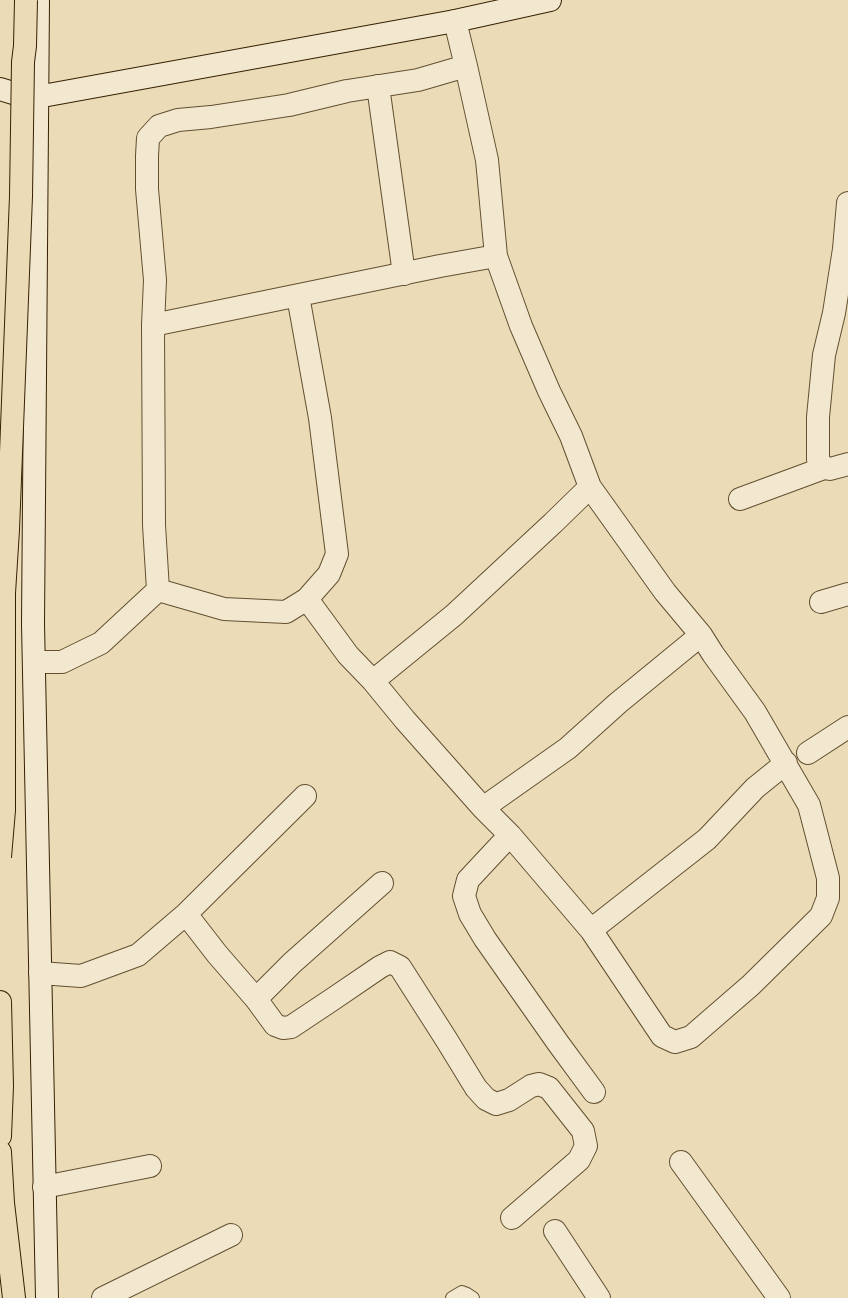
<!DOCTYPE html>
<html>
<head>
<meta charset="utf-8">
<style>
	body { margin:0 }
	canvas { display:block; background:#ebdcb7 }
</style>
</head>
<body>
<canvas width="848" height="1298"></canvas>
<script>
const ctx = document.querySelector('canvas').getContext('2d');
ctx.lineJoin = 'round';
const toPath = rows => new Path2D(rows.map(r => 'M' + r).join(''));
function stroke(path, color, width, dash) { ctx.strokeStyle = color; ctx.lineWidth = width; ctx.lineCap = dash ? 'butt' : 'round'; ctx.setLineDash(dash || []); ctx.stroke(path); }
const lane = toPath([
	[452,1298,462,1292,467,1294,473,1298]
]);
const street = toPath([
	[466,66,418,80,347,91,289,105,211,117,178,120,159,126,148,138,147,156,147,189,155,280,153,325,440,266,496,256],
	[378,86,404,274],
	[848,203,844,249,834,313,824,355,818,417,818,460,824,468,830,469,848,464],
	[740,499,824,468],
	[158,590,224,609,286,612,307,599,329,574,337,554,320,418,298,296],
	[307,599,348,655,373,681,454,615,553,523,590,487,571,436,549,391,521,326,496,256,487,160,466,66,455,21],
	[821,602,848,594],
	[34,662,62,662,101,643,158,590,154,525,153,325],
	[373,681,405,720,483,808,510,835,591,930,662,1036,675,1042,691,1037,751,985,821,916,828,898,828,878,809,805,755,712,713,654,701,635,665,592,590,487],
	[808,753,848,727],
	[483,808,568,748,618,703,701,635],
	[510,835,468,880,464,896,470,914,485,939,558,1043,594,1092],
	[186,914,217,954,256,999,275,1025,283,1028,291,1027,333,999,380,967,390,962,400,967,446,1039,476,1088,486,1099,496,1104,509,1100,531,1086,539,1084,549,1088,583,1131,586,1146,579,1160,512,1218],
	[591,930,707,839,755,788,786,763],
	[40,973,81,976,138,955,186,914,305,796],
	[256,999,292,963,382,883],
	[681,1162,779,1298],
	[44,1187,150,1166],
	[555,1231,599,1298],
	[103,1298,231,1235]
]);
const secondary = toPath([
	[38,0,33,624,47,1298],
	[0,89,13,93,37,97,455,21,550,0]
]);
const highway = toPath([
	[0,1002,2,1086,0,1136],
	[0,1152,3,1203,14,1298]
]);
stroke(lane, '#634f30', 14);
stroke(street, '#634f30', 24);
stroke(secondary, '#362003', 24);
stroke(highway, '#362003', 24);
stroke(lane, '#f2e8d0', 12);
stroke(street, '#f2e8d0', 22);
stroke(secondary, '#f2e8d0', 22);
stroke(highway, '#ebdcb7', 22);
const highwayBridge = toPath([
	[0,857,4,810,4,593,8,530,21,196,23,62,25,46,26,0]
]);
stroke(highwayBridge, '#362003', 24, []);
stroke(highwayBridge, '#ebdcb7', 22);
</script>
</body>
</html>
